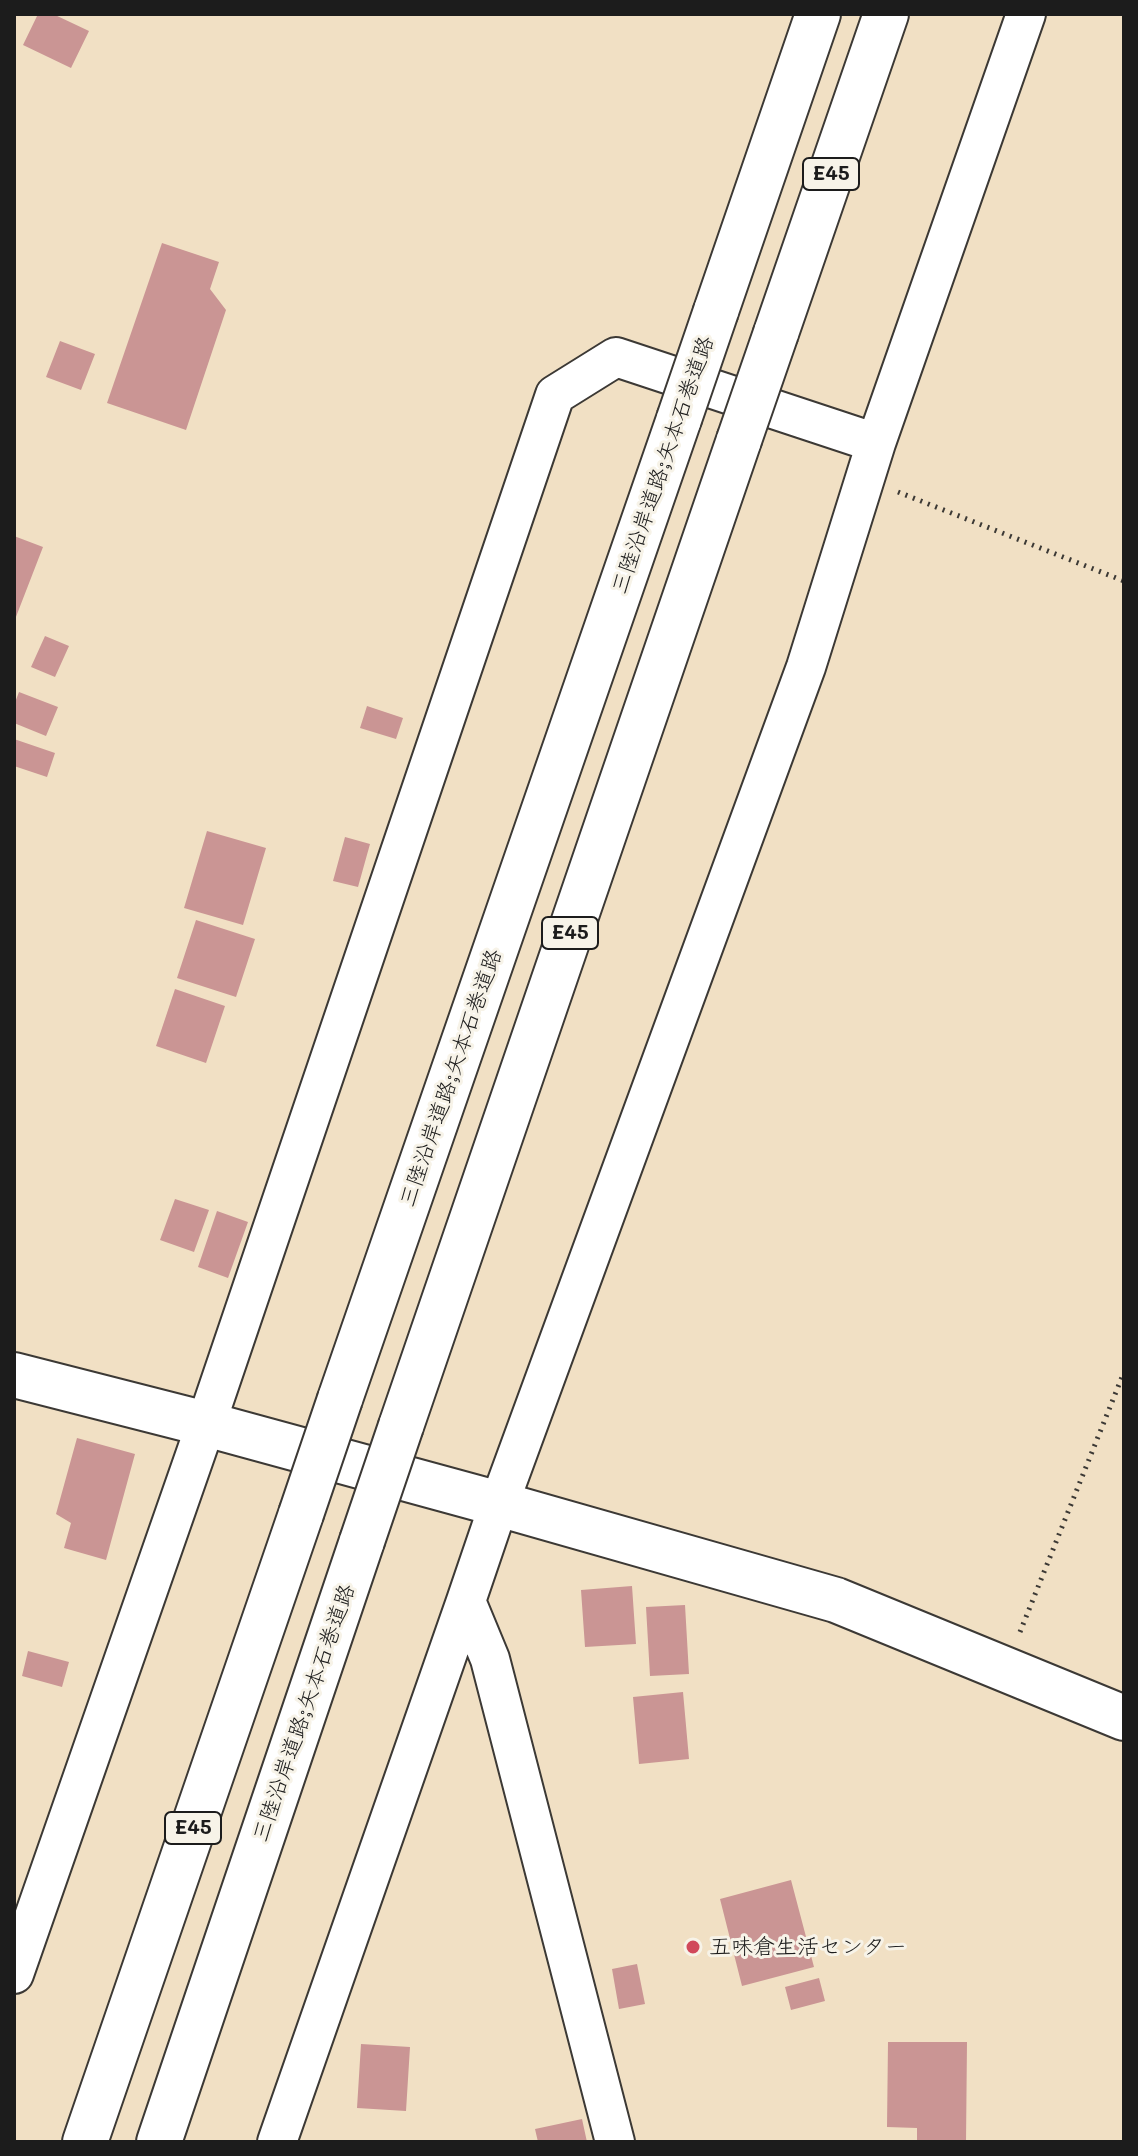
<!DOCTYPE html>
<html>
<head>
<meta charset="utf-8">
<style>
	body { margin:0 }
	#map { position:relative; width:1138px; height:2156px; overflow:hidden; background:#f1e0c4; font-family:Mali,sans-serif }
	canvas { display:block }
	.frame { position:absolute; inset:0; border:16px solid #1c1c1c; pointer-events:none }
</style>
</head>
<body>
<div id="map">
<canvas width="1138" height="2156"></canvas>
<div class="frame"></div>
</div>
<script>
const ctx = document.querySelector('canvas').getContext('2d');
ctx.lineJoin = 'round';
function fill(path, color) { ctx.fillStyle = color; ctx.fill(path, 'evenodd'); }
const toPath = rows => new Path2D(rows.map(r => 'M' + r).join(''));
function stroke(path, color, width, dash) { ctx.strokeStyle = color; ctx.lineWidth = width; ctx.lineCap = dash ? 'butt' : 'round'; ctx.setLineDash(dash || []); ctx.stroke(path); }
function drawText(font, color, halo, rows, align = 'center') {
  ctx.font = font + ' Mali,"Klee One",sans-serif'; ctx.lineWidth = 6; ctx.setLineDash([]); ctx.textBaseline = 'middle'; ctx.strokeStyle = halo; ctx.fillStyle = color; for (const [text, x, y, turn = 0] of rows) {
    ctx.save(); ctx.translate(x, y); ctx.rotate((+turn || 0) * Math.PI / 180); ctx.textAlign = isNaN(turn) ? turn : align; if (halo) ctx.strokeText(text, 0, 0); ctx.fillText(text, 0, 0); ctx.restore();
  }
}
fill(toPath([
	[38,14,53,14,89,31,71,68,23,45],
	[162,243,219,262,210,289,226,310,186,430,107,403],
	[60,341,95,354,81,390,46,377],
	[14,536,43,547,14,622],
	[45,636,69,646,55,677,31,667],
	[19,692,58,707,46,736,14,723,14,705],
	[367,706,403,718,396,739,360,728],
	[14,739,55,753,47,777,14,766],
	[207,831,266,848,243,925,184,908],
	[345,837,370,844,358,887,333,881],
	[196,920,255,939,236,997,177,978],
	[175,989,225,1006,206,1063,156,1046],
	[175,1199,209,1210,194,1252,160,1240],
	[217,1211,248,1222,228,1278,198,1267],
	[77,1438,135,1454,106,1560,64,1548,71,1523,56,1514],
	[632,1586,636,1644,585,1647,581,1590],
	[685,1605,689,1674,650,1676,646,1607],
	[28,1651,69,1662,62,1687,22,1676],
	[683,1692,689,1759,639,1764,633,1697],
	[791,1880,814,1967,742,1986,720,1899],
	[637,1964,645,2004,619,2009,612,1969],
	[819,1978,825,2001,791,2010,785,1987],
	[888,2042,967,2042,966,2142,917,2142,917,2128,887,2127],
	[361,2044,410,2047,406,2111,357,2108],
	[582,2119,587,2142,538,2142,535,2129]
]), '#ca9594');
const street = toPath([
	[466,1601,490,1659,615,2142],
	[14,1974,206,1424,555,395,616,357,876,443],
	[277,2142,466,1601,499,1504,806,667,876,443,1026,14]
]);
const secondary = toPath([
	[14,1375,206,1424,499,1504,836,1600,1124,1718]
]);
const highway = toPath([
	[716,311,818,14],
	[776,333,886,14],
	[340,1399,679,419],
	[401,1426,739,440],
	[85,2142,301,1514],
	[159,2142,362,1541]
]);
stroke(street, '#3c3935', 42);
stroke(secondary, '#3c3935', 48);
stroke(highway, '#3c3935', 48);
stroke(toPath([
	[898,492,1124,581],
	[1020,1632,1124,1372]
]), '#3c3935', 5, [2, 6]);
stroke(street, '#fff', 38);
stroke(secondary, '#fff', 44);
stroke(highway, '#fff', 44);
const highwayBridge = toPath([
	[679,419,716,311],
	[739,440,776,333],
	[301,1514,340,1399],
	[362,1541,401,1426]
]);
stroke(highwayBridge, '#3c3935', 48, []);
stroke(highwayBridge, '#fff', 44);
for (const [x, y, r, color] of [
	[693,1947,8,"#d1495b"]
]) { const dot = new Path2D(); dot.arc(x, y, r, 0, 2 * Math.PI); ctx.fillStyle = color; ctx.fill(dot); stroke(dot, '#f7f3e8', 3); }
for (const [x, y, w] of [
	[831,174,56],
	[570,933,56],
	[193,1828,56]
]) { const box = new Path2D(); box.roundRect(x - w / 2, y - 16, w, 32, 6); ctx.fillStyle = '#f7f3e8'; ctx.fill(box); stroke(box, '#1c1c1c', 2); }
drawText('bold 20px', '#1c1c1c', null, [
	["E45",831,174],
	["E45",570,933],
	["E45",193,1828]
]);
drawText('22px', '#1c1c1c', '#f7f3e8', [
	["三陸沿岸道路;矢本石巻道路",663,465,-71],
	["三陸沿岸道路;矢本石巻道路",451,1078,-71],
	["三陸沿岸道路;矢本石巻道路",304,1713,-71]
]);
drawText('22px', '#1c1c1c', '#f7f3e8', [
	["五味倉生活センター",709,1947]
], 'left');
</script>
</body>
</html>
